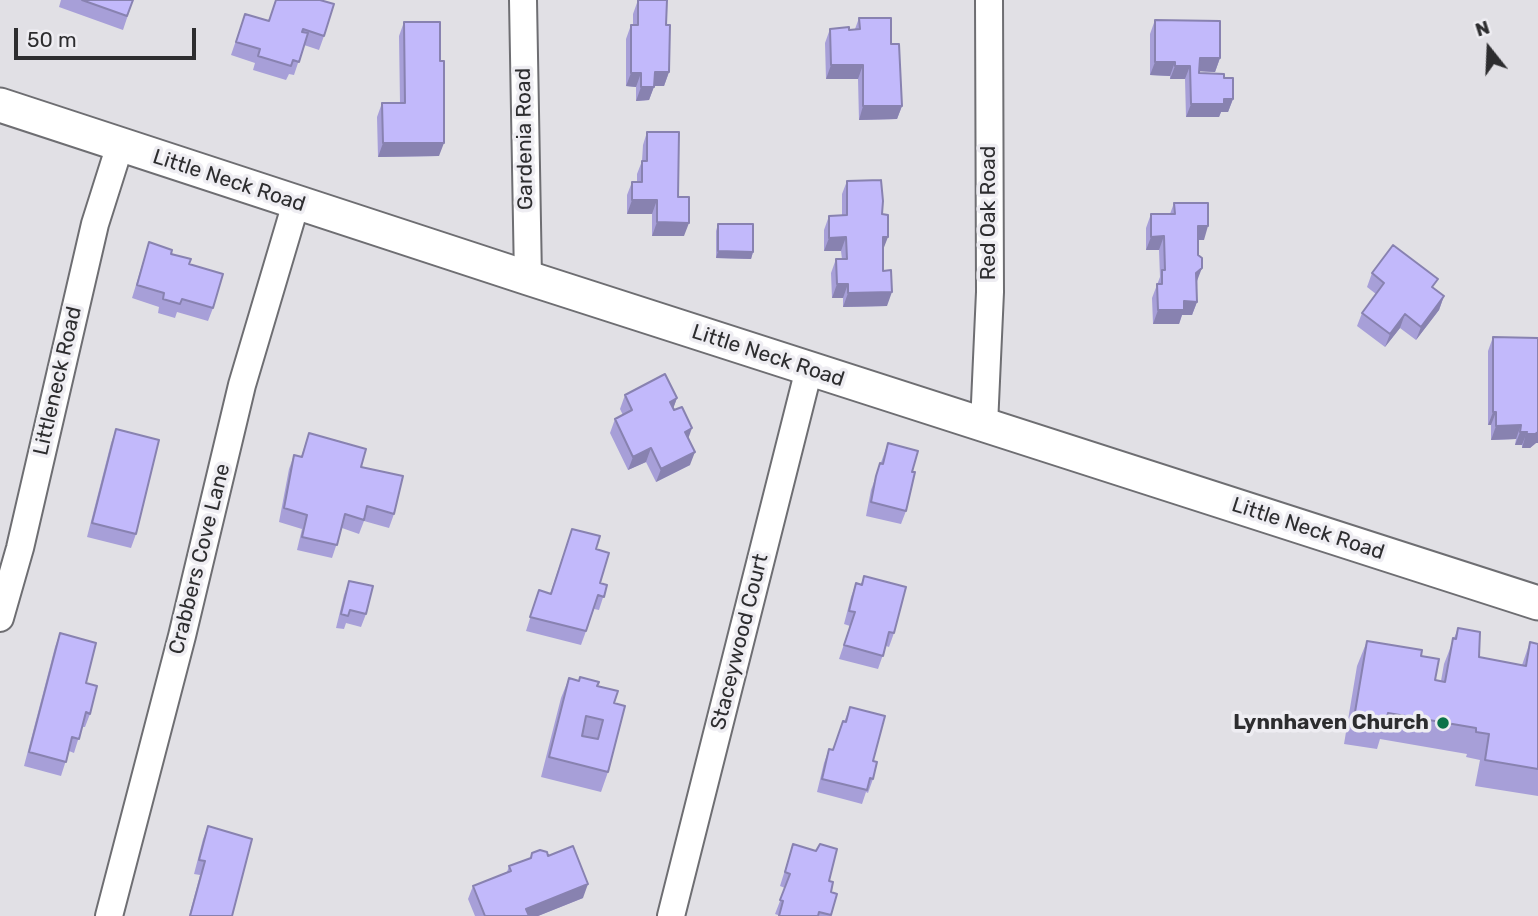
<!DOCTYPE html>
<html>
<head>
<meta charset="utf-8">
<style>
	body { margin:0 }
	#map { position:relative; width:1538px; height:916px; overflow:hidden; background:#e1e0e5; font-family:Rubik,sans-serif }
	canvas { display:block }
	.north { position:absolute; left:1454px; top:14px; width:70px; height:70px; -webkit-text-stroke:5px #eeedf2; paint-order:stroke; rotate:342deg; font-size:19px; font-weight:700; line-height:28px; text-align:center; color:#2d2d2f }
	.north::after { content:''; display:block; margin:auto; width:24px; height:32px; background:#2d2d2f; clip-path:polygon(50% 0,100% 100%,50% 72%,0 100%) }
	.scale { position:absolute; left:14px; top:28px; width:182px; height:32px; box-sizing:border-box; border:4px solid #2d2d2f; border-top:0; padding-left:9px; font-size:21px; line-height:24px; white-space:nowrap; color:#2d2d2f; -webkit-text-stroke:5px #eeedf2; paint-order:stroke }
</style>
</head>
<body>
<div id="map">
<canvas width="1538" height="916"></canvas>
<div class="north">N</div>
<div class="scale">50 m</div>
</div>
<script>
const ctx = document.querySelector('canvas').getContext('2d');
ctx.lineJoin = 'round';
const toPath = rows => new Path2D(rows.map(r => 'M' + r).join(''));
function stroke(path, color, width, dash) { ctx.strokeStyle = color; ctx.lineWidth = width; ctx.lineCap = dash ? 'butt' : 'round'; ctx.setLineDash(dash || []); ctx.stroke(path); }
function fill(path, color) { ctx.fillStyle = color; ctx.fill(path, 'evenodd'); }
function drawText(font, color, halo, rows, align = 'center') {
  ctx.font = font + ' Rubik,sans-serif'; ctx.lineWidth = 7; ctx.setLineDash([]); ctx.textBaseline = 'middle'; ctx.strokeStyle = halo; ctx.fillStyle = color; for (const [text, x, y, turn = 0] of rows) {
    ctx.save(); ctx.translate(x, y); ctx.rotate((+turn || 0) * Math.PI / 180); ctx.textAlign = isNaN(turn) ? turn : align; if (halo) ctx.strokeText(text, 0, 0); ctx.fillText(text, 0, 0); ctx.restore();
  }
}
const minor = toPath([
	[523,0,528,278],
	[984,425,990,292,989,0],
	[0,618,20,548,95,224,120,145],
	[109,916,182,636,242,385,296,203],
	[671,916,809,369]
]);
const tertiary = toPath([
	[0,105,528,278,1538,603]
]);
stroke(minor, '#6e6e72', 30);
stroke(tertiary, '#6e6e72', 37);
stroke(minor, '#fff', 26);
stroke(tertiary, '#fff', 33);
fill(toPath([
	[61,0,133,0,123,30,59,7],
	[276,0,324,36,319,50,304,45,294,75,289,74,286,80,253,70,255,63,231,55,245,14,269,21],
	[638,0,666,25,669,72,664,86,654,86,649,100,636,101,636,87,626,86,626,39,631,25,633,25,633,14],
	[859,18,891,44,902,106,897,119,859,120,858,79,826,79,825,43,830,29,855,29],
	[1155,20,1220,58,1215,72,1199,71,1199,73,1224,78,1233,99,1228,112,1221,112,1219,117,1186,117,1185,79,1170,79,1170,76,1150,75,1150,34],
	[404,22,439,156,378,157,377,117,382,103,400,103,399,36],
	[647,132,678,197,684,236,652,236,652,214,627,214,627,195,632,182,637,182,637,174,642,161,643,145],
	[847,181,882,214,883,271,887,306,843,307,843,298,832,298,831,273,836,259,842,259,841,251,824,251,824,230,829,216,842,215,842,194],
	[1174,203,1204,240,1198,240,1197,302,1192,315,1182,315,1179,324,1153,324,1152,298,1160,277,1159,250,1146,250,1146,228,1151,214,1170,214],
	[718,224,753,252,751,259,716,258,716,231],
	[149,242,189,264,213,308,208,321,177,312,175,318,158,313,159,307,132,298],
	[1372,273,1435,289,1444,296,1439,310,1416,340,1400,328,1385,347,1357,326,1362,313,1376,294,1367,287],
	[1493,337,1536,443,1530,448,1522,448,1522,445,1515,445,1516,439,1491,440,1491,425,1488,425,1488,351],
	[625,395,677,398,673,408,689,439,690,465,656,482,646,462,628,470,610,433,615,419,623,415,620,409],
	[116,429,136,534,131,548,87,537,111,443],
	[309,433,361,467,394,514,389,528,364,521,359,534,342,528,332,558,297,550,302,529,279,522,289,469,294,455,301,457],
	[888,443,912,472,906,511,901,524,866,516,871,490],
	[572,529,596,549,600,583,607,585,599,610,594,609,581,645,526,631,539,590,550,594],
	[864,576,894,633,889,647,886,646,878,669,839,659,850,626,844,624,851,597,856,583,861,584],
	[349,581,366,614,361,627,346,623,344,629,336,628,344,595],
	[1458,628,1479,657,1522,665,1530,642,1538,644,1538,796,1475,786,1480,760,1466,757,1467,754,1380,739,1377,749,1344,744,1357,666,1367,641,1421,656,1435,680,1441,681,1444,664],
	[60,633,86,683,90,714,85,727,82,727,74,753,69,751,61,776,24,766,55,647],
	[569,678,597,686,614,703,608,772,601,792,541,777,561,698],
	[850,707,873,761,873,779,868,793,866,792,862,804,817,792,824,763,829,749,833,750],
	[208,826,232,916,189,916,200,875,194,874,203,839],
	[793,844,829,881,831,892,837,894,831,916,778,916,778,915,775,914,785,888,780,886],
	[532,853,548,856,583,898,538,916,475,916,468,899,473,886,507,872,509,866,530,858]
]), '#a79fd8');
fill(toPath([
	[1200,58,1220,58,1215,72,1195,71],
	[1155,62,1175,62,1170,76,1150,75],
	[831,65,863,65,858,79,826,79],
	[1175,66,1190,66,1185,79,1170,79],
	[655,72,669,72,664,86,650,86],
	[631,73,641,73,636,87,626,86],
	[641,87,654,87,649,100,636,101],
	[1224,99,1233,99,1228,112,1221,112,1219,117,1186,117,1191,104],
	[863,106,902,106,897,119,859,120],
	[383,143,444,143,439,156,378,157],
	[632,200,657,200,652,214,627,214],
	[657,222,689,223,684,236,652,236],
	[1198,226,1208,226,1204,240,1193,240],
	[1164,236,1159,250,1146,250,1151,237],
	[846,237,841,251,824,251,829,238],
	[883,237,888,237,883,250],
	[718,251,753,252,751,259,716,258],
	[1202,268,1197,281,1191,287,1196,273],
	[837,284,848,284,843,298,832,298],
	[892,292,887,306,843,307,848,293],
	[1444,296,1439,310,1416,340,1421,327],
	[1184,301,1197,302,1192,315,1182,315,1179,324,1153,324,1158,310],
	[1405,314,1400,328,1385,347,1390,334],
	[677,398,672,412,670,402],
	[1493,412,1496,412,1491,425,1488,425],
	[1521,425,1516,439,1491,440,1496,426],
	[692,428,687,442,685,432],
	[1520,432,1527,432,1522,445,1515,445],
	[1538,432,1538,443,1536,443,1530,448,1522,448,1526,434],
	[651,448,646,462,628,470,633,457],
	[695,452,690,465,656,482,661,469],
	[588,884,583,898,538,916,524,916,526,909]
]), '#8882b0');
const building = toPath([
	[82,0,133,0,127,16,82,0],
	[276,0,320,0,334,4,324,36,303,29,302,32,308,33,299,62,293,60,291,66,258,56,260,49,236,42,245,14,269,21,276,0],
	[638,0,667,0,666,25,670,25,669,72,655,72,654,87,641,87,641,73,631,73,631,25,638,25,638,0],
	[859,18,891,18,891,44,899,44,902,106,863,106,863,65,831,65,830,29,849,27,849,30,860,29,859,18],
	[1155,20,1220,21,1220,58,1200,58,1199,73,1224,74,1224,78,1233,78,1233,99,1224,99,1224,104,1191,104,1190,66,1175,66,1175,62,1155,62,1155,20],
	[404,22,440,22,440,61,444,61,444,143,383,143,382,103,405,103,404,22],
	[647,132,679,132,678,197,689,197,689,223,657,222,657,200,632,200,632,182,642,182,642,161,647,161,647,132],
	[881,180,883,201,882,214,888,215,888,237,883,237,883,271,891,270,892,292,848,293,848,284,837,284,836,259,847,259,846,237,829,238,829,216,847,215,847,181,881,180],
	[1174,203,1208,203,1208,226,1198,226,1198,255,1202,258,1202,268,1196,273,1197,302,1184,301,1184,310,1158,310,1157,284,1162,284,1162,270,1165,270,1164,236,1151,237,1151,214,1175,214,1174,203],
	[718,224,753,224,753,252,718,251,718,224],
	[149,242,172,250,171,254,191,259,189,264,223,274,213,308,182,299,180,304,163,299,164,293,137,285,149,242],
	[1393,245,1438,279,1432,287,1444,296,1421,327,1405,314,1390,334,1362,313,1384,283,1372,273,1393,245],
	[1493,337,1538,338,1538,432,1535,434,1526,434,1527,432,1520,432,1521,425,1496,426,1496,412,1493,412,1493,337],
	[665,374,677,398,670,402,674,410,682,407,692,428,685,432,695,452,661,469,651,448,633,457,615,419,632,410,625,395,665,374],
	[116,429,159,440,136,534,92,523,116,429],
	[309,433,366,449,361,467,403,476,394,514,367,506,364,520,345,514,337,545,302,537,307,515,284,508,294,455,302,457,309,433],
	[888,443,918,451,912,472,915,472,906,511,871,502,876,476,880,463,883,464,888,443],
	[572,529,600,536,596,549,609,553,600,583,607,585,604,597,598,595,586,631,530,617,539,590,551,594,572,529],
	[864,576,906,587,894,633,889,632,883,656,844,645,855,612,849,611,856,583,862,585,864,576],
	[349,581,373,586,366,614,350,610,348,616,341,614,349,581],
	[1458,628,1480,632,1479,657,1526,666,1530,642,1538,644,1538,769,1485,760,1489,734,1476,732,1476,728,1388,713,1386,724,1354,718,1367,641,1422,650,1421,656,1439,659,1435,680,1445,682,1453,638,1456,639,1458,628],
	[60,633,96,643,86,683,97,686,90,714,86,712,79,739,72,737,66,762,29,752,60,633],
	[580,677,599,682,597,686,618,691,614,703,625,706,608,772,549,757,569,678,579,681,580,677],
	[586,716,603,720,598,739,582,736,586,716],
	[850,707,885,716,873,761,877,762,873,779,870,778,867,790,822,779,829,749,833,750,843,721,846,722,850,707],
	[208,826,252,839,232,916,190,916,205,861,199,860,208,826],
	[793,844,816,851,820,844,837,849,829,881,833,882,831,892,837,894,831,915,819,912,818,916,779,916,783,901,780,900,790,874,785,872,793,844],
	[573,846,588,884,526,909,529,916,485,916,473,886,511,871,509,866,531,858,532,853,540,850,547,852,548,856,573,846]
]);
fill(building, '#c2b9fb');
stroke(building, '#8882b0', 2);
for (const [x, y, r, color] of [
	[1443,723,7,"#0b7249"]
]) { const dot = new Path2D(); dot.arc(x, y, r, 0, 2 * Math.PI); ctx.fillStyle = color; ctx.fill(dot); stroke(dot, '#eeedf2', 2.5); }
drawText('21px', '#2d2d2f', '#eeedf2', [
	["Gardenia Road",525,139,-91],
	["Little Neck Road",229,181,18],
	["Red Oak Road",989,213,-90],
	["Little Neck Road",768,356,18],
	["Littleneck Road",58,381,-77],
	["Little Neck Road",1308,529,18],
	["Crabbers Cove Lane",200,559,-76],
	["Staceywood Court",740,642,-76]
]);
drawText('bold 21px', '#2d2d2f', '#eeedf2', [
	["Lynnhaven Church",1429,723]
], 'right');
</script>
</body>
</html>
